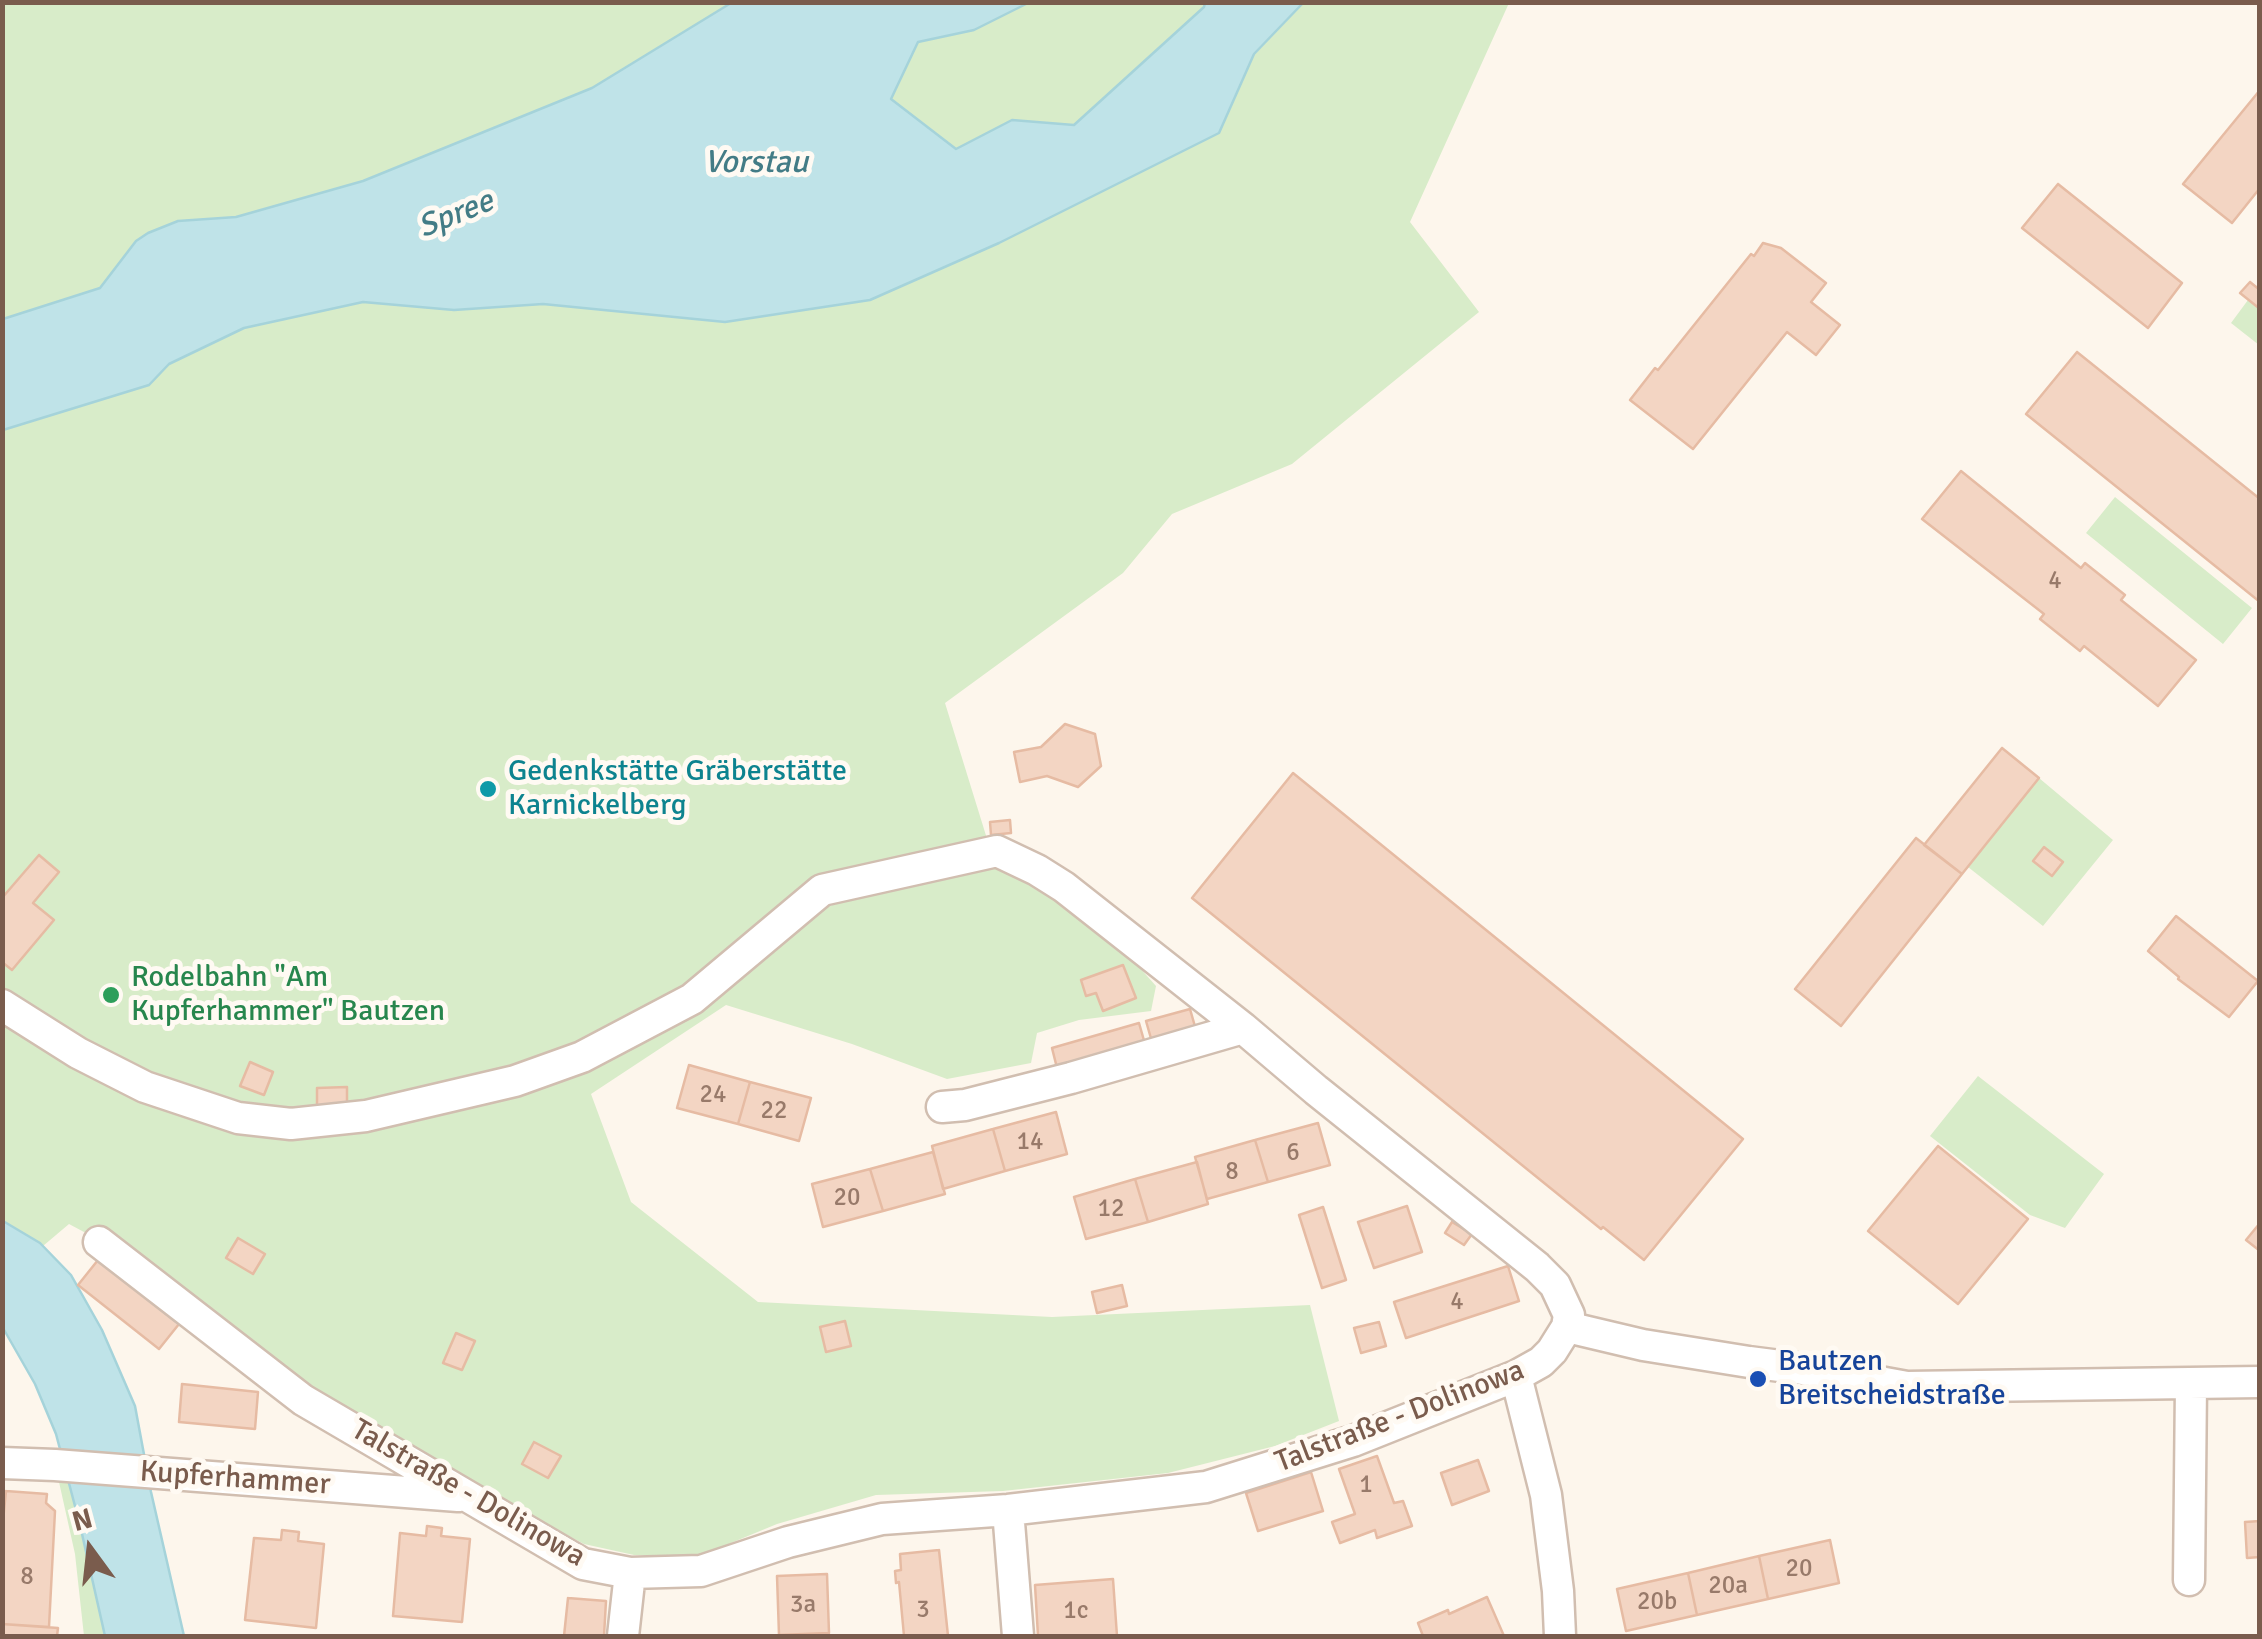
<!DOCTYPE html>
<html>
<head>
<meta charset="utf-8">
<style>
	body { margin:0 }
	#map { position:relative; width:2262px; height:1639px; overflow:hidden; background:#fdf6ec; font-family:Signika,sans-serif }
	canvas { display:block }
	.frame { position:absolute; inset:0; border:5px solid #7a5c4d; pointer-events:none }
	.north { position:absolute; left:40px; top:1499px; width:100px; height:100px; -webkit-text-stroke:8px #fffaf3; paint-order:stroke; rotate:345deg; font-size:28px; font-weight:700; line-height:40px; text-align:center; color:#7a5c4d }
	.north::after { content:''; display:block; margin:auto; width:35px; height:45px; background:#7a5c4d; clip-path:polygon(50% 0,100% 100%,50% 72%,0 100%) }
</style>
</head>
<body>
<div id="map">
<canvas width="2262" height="1639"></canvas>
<div class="frame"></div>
<div class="north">N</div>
</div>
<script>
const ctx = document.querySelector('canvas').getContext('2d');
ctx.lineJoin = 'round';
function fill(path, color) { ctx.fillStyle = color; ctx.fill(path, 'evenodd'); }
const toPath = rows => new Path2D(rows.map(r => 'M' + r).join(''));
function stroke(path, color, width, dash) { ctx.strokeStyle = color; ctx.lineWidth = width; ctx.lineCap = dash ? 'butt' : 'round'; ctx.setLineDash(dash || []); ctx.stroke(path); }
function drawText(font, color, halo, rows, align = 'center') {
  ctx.font = font + ' Signika,sans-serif'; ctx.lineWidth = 10; ctx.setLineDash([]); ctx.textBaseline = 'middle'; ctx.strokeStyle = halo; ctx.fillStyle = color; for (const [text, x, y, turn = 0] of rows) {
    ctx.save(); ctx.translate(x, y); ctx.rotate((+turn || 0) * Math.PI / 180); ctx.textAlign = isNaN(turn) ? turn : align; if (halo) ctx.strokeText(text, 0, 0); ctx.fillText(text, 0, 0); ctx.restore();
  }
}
fill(toPath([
	[2,3,731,3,592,88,363,181,236,217,178,221,148,233,136,241,100,288,3,319],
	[1028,3,1205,3,1204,7,1074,125,1012,120,956,150,891,99,918,42,974,30],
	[1304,3,1509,3,1410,222,1479,312,1292,464,1172,514,1123,573,945,703,988,842,816,880,685,989,517,1090,822,908,986,862,1031,874,1106,930,1156,986,1151,1011,1079,1020,1037,1033,1031,1063,947,1079,852,1044,726,1005,591,1094,631,1202,758,1302,1052,1317,1310,1305,1339,1421,1275,1446,1168,1473,1003,1491,876,1495,777,1524,697,1557,634,1555,584,1544,476,1487,320,1393,159,1272,69,1224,43,1246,3,1221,3,430,149,385,169,364,244,328,363,302,454,310,543,304,725,322,870,300,999,243,1219,133,1254,55],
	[2248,300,2259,309,2259,345,2231,323],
	[2115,497,2252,608,2223,644,2086,533],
	[2039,778,2113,840,2043,926,1968,867],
	[1978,1076,2104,1174,2065,1228,2030,1215,1930,1136],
	[59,1482,70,1483,105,1636,84,1636,75,1554]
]), '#d8ecc9');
const water = toPath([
	[731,3,1028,3,974,30,918,42,891,99,956,149,1012,120,1074,125,1204,7,1205,3,1303,3,1254,54,1219,133,999,243,870,300,725,322,543,304,454,310,363,302,244,328,169,364,149,385,3,430,3,319,100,288,136,241,148,233,178,221,236,217,363,181,592,88,731,3],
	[3,1221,40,1243,71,1275,102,1330,135,1406,151,1492,184,1636,105,1636,80,1525,56,1434,35,1384,3,1328,3,1221]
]);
fill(water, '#bfe3e8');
stroke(water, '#a5d3da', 2.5);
const building = toPath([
	[2260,90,2260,188,2232,223,2183,184,2260,90],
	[2058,184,2182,283,2148,328,2022,228,2058,184],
	[1763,243,1781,248,1826,283,1811,302,1840,325,1816,355,1787,332,1693,449,1630,400,1655,368,1658,370,1751,254,1754,256,1763,243],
	[2250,282,2260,290,2260,309,2240,293,2250,282],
	[2077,352,2260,499,2260,602,2026,414,2077,352],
	[1961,471,2081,568,2085,563,2125,595,2121,600,2196,660,2158,706,2084,646,2080,651,2040,619,2044,614,1922,519,1961,471],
	[1065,724,1095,734,1101,766,1078,787,1047,776,1020,782,1014,752,1041,747,1065,724],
	[2002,748,2039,778,1962,874,1924,845,2002,748],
	[1293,773,1743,1139,1644,1260,1603,1227,1601,1229,1192,898,1293,773],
	[1010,820,1011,833,991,835,990,822,1010,820],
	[1916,838,1962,874,1841,1026,1795,989,1916,838],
	[2044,847,2063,862,2052,876,2033,861,2044,847],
	[39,855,59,872,33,903,54,920,12,970,2,962,2,898,39,855],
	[2176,916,2258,981,2229,1017,2178,979,2179,977,2148,951,2176,916],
	[1123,965,1136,998,1103,1011,1096,993,1086,996,1081,980,1123,965],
	[1190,1009,1196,1030,1152,1042,1146,1021,1190,1009],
	[1139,1023,1145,1044,1057,1068,1052,1048,1139,1023],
	[250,1062,273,1072,264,1095,240,1086,250,1062],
	[689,1065,750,1082,738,1124,677,1108,689,1065],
	[750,1082,811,1098,799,1141,738,1124,750,1082],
	[347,1087,347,1108,317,1109,317,1088,347,1087],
	[1056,1112,1067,1154,1005,1171,993,1129,1056,1112],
	[1318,1123,1330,1165,1268,1182,1255,1140,1318,1123],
	[993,1129,1005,1171,943,1189,932,1146,993,1129],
	[1255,1140,1268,1182,1207,1199,1195,1157,1255,1140],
	[1938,1146,2028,1219,1958,1304,1868,1231,1938,1146],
	[933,1152,945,1194,883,1211,870,1169,933,1152],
	[1197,1162,1208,1204,1148,1222,1135,1179,1197,1162],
	[870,1169,883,1211,823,1227,812,1184,870,1169],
	[1135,1179,1148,1222,1086,1239,1074,1197,1135,1179],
	[1407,1206,1422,1252,1374,1268,1358,1222,1407,1206],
	[1323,1207,1346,1280,1322,1288,1299,1215,1323,1207],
	[1452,1222,1472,1234,1464,1245,1445,1233,1452,1222],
	[2260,1223,2260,1251,2246,1240,2260,1223],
	[238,1238,265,1254,253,1274,226,1258,238,1238],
	[98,1260,179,1324,159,1349,78,1285,98,1260],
	[1508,1266,1519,1301,1406,1338,1394,1302,1508,1266],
	[1122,1285,1127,1306,1097,1313,1092,1292,1122,1285],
	[845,1321,851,1346,826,1352,820,1327,845,1321],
	[1379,1322,1386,1346,1361,1353,1354,1328,1379,1322],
	[456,1333,475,1341,462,1370,443,1363,456,1333],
	[182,1384,258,1392,255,1429,179,1422,182,1384],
	[534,1442,561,1456,548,1478,522,1464,534,1442],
	[1377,1456,1394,1503,1403,1501,1412,1526,1377,1538,1375,1530,1340,1543,1332,1522,1355,1514,1339,1469,1377,1456],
	[1478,1460,1489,1491,1452,1505,1441,1473,1478,1460],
	[1311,1472,1323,1511,1258,1531,1246,1493,1311,1472],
	[6,1491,47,1494,46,1503,55,1511,49,1627,2,1624,2,1531,6,1491],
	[2260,1521,2260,1557,2247,1558,2245,1522,2260,1521],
	[427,1526,442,1528,441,1536,470,1539,462,1622,393,1616,400,1533,426,1536,427,1526],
	[282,1530,299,1532,298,1541,324,1544,316,1628,245,1620,254,1538,281,1540,282,1530],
	[1830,1540,1839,1583,1768,1599,1759,1556,1830,1540],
	[939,1550,948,1636,904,1636,899,1582,896,1583,895,1571,901,1570,900,1554,939,1550],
	[1759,1556,1768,1599,1697,1615,1688,1573,1759,1556],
	[1688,1573,1697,1615,1626,1631,1617,1589,1688,1573],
	[827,1574,829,1633,779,1635,777,1576,827,1574],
	[1113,1579,1117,1636,1038,1636,1035,1585,1113,1579],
	[1487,1597,1504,1636,1423,1636,1418,1623,1448,1610,1449,1614,1487,1597],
	[568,1598,606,1601,604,1636,564,1636,568,1598],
	[2,1624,58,1628,57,1636,2,1636,2,1624]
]);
fill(building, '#f3d5c3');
stroke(building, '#e6bba3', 2.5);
const minor = toPath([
	[2,1005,78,1053,145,1087,238,1118,291,1124,366,1116,515,1081,582,1057,692,999,822,890,997,851,1037,870,1064,887,1243,1028,1316,1090,1537,1267,1555,1285,1569,1315,1567,1327,1552,1351,1541,1362,1516,1376,1353,1441,1206,1487,1008,1510,882,1519,788,1542,701,1571,630,1573,583,1564,303,1400,99,1242],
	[942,1107,965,1105,1071,1078,1243,1028],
	[1567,1327,1643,1345,1749,1362,1819,1371,1907,1387,2260,1382],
	[1516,1376,1546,1495,1558,1591,1560,1636],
	[2,1463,55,1465,458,1496],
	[1008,1510,1018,1636],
	[2189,1580,2191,1384],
	[623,1636,630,1573]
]);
stroke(minor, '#d1beb0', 35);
stroke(minor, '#fff', 30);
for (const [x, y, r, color] of [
	[488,789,10,"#0f9aa8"],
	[111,995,10,"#2e9e5b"],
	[1758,1379,10,"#1a4fb4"]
]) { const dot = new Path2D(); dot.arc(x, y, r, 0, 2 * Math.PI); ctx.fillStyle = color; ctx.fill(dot); stroke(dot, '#fffaf3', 4); }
drawText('25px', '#987a6a', null, [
	["4",2055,581],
	["24",713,1095],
	["22",774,1111],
	["14",1030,1142],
	["6",1293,1153],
	["8",1232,1172],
	["20",847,1198],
	["12",1111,1209],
	["4",1457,1302],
	["1",1366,1485],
	["20",1799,1569],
	["8",27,1577],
	["20a",1728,1586],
	["20b",1657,1602],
	["3a",803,1605],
	["3",923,1610],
	["1c",1076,1611]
]);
drawText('30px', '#0d838f', '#fffaf3', [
	["Gedenkstätte Gräberstätte",508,772],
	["Karnickelberg",508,806]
], 'left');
drawText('30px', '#27864d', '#fffaf3', [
	["Rodelbahn \"Am",131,978],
	["Kupferhammer\" Bautzen",131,1012]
], 'left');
drawText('30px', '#164399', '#fffaf3', [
	["Bautzen",1778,1362],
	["Breitscheidstraße",1778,1396]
], 'left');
drawText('30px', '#7a5c4d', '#fffaf3', [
	["Talstraße - Dolinowa",1400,1417,-21],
	["Kupferhammer",235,1479,4],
	["Talstraße - Dolinowa",468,1494,30]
]);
drawText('italic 32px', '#437c86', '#fffaf3', [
	["Vorstau",756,164],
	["Spree",456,215,-22]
]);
</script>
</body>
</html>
